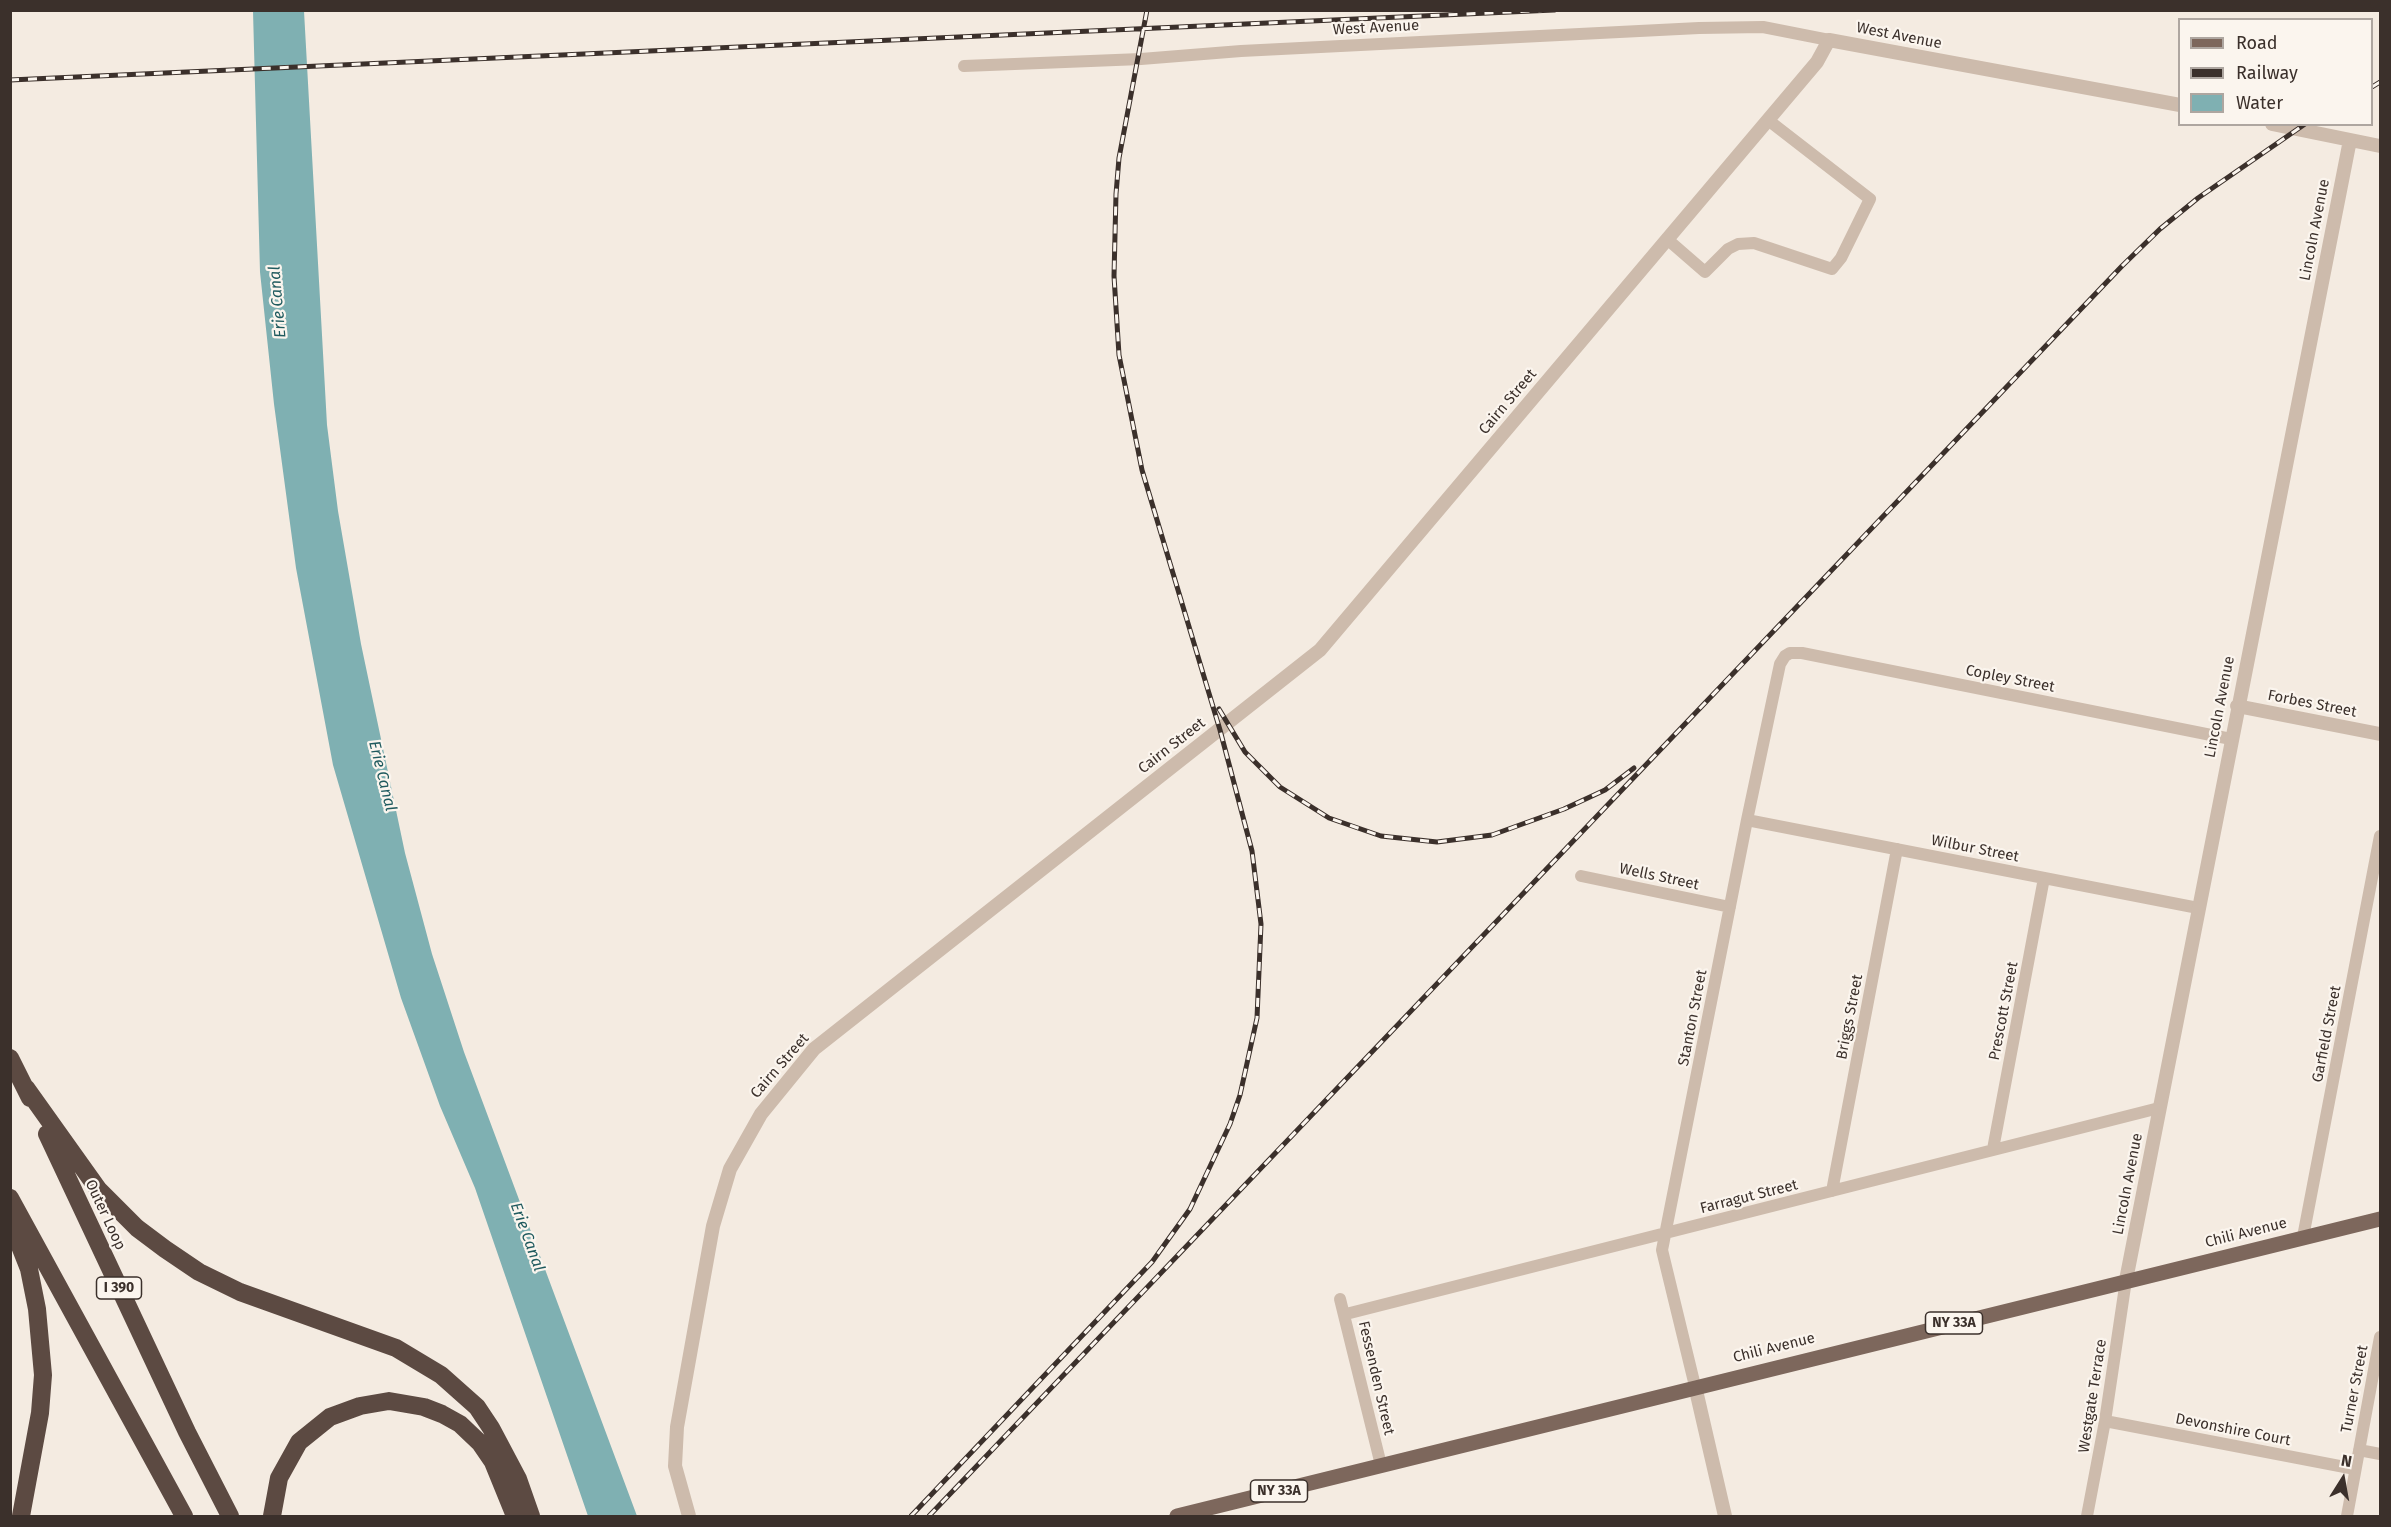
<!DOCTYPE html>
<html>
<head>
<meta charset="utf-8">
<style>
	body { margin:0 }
	#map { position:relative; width:2391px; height:1527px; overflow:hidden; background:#f4ebe1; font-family:"Fira Sans",sans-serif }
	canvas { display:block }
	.frame { position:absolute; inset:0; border:12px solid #3b302b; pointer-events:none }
	.legend { position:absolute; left:2178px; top:18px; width:195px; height:108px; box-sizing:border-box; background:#fbf5ee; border:2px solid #aea6a0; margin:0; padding:8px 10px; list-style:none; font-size:18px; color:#3b302b }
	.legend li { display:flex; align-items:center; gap:12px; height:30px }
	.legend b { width:30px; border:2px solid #aea6a0 }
	.north { position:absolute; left:2313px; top:1449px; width:60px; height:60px; -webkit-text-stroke:4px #fbf5ee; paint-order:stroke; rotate:11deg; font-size:16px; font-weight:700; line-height:24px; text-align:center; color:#3b302b }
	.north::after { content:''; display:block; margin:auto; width:21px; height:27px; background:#3b302b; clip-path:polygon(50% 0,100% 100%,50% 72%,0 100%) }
</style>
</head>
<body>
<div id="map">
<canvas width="2391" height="1527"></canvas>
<div class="frame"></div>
<ul class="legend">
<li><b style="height:8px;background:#7d675c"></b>Road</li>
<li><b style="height:8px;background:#3b302b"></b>Railway</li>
<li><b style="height:16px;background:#7fb0b2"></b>Water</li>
</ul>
<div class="north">N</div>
</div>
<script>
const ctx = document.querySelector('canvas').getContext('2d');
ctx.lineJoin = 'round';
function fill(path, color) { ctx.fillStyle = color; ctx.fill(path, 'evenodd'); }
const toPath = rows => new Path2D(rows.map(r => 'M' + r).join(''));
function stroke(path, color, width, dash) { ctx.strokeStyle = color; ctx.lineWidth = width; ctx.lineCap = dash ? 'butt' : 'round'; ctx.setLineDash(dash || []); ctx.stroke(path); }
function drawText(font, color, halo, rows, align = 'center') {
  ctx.font = font + ' "Fira Sans",sans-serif'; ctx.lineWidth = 4.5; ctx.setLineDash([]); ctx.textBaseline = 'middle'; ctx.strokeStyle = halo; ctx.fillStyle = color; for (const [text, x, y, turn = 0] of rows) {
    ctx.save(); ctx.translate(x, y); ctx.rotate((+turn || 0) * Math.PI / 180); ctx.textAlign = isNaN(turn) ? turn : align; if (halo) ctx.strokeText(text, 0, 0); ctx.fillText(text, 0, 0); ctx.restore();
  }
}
fill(toPath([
	[253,11,304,11,327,425,338,511,361,644,405,853,432,954,464,1052,637,1516,588,1516,475,1188,440,1106,401,998,333,765,296,568,274,404,260,272]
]), '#7fb0b2');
stroke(toPath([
	[964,66,1141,59,1241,51,1699,28,1763,27,1829,40],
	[1667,239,1705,272,1728,249,1738,244,1754,243,1832,269,1841,258,1870,199,1768,120],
	[1747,820,2198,908],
	[1581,876,1730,907],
	[1993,1149,2044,878],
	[1832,1191,1897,849],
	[2303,1237,2380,836],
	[1340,1299,1381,1465],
	[1346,1314,2159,1108],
	[1695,1386,1662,1250,1747,820,1780,664,1785,656,1790,653,1802,653,2231,739],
	[2105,1421,2355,1469],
	[2359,1450,2380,1454],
	[2087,1516,2105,1421,2126,1280],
	[2347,1516,2380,1337]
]), '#cdbbac', 12);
stroke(toPath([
	[2272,124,2380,146],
	[2237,706,2380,734],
	[2126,1280,2350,140],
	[1695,1386,1725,1516],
	[689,1516,675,1466,677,1427,713,1226,730,1169,761,1114,814,1049,1320,650,1817,62,1829,40,2180,105]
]), '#cdbbac', 14);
stroke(toPath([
	[1177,1516,2380,1219]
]), '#7d675c', 15);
stroke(toPath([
	[10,1058,30,1098],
	[26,1088,98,1189,137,1228,165,1249,199,1272,240,1292,396,1348,441,1375,477,1407,491,1428,518,1479,531,1516],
	[47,1134,187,1432,230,1516],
	[10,1198,184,1516],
	[10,1221,29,1269,37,1309,43,1375,40,1413,21,1516],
	[272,1516,279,1478,299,1442,330,1417,360,1406,389,1401,424,1407,442,1414,460,1424,480,1443,493,1462,515,1516]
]), '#5c4a42', 18);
const rail = toPath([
	[10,80,1554,10],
	[2372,87,2380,82],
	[1219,709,1245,752,1280,787,1329,818,1381,836,1437,842,1492,835,1564,809,1605,790,1634,768],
	[911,1516,1152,1262,1190,1209,1230,1124,1240,1095,1257,1018,1261,924,1252,851,1220,730,1142,470,1119,355,1114,276,1116,194,1119,158,1147,10],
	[929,1516,2122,266,2160,229,2198,198,2305,124]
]);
stroke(rail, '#3b302b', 5);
stroke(rail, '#fbf5ee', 3, [9]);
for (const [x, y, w] of [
	[119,1288,45],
	[1954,1323,57],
	[1279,1491,57]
]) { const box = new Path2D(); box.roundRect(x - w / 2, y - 11, w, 22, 4.5); ctx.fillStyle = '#fbf5ee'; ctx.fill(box); stroke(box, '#3b302b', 1.5); }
drawText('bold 14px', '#3b302b', null, [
	["I 390",119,1288],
	["NY 33A",1954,1323],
	["NY 33A",1279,1491]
]);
drawText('15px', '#3b302b', '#fbf5ee', [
	["West Avenue",1376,28,-3],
	["West Avenue",1899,36,11],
	["Lincoln Avenue",2315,230,-79],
	["Cairn Street",1508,402,-50],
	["Copley Street",2010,679,11],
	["Forbes Street",2312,704,11],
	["Lincoln Avenue",2220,707,-79],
	["Cairn Street",1172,746,-38],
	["Wilbur Street",1975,849,11],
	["Wells Street",1659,877,12],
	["Prescott Street",2004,1011,-79],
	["Briggs Street",1850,1017,-79],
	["Stanton Street",1693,1018,-79],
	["Garfield Street",2327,1034,-79],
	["Cairn Street",780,1066,-49],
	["Lincoln Avenue",2128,1184,-79],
	["Farragut Street",1749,1197,-14],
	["Outer Loop",105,1215,65],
	["Chili Avenue",2246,1233,-14],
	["Chili Avenue",1774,1348,-14],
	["Fessenden Street",1376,1378,77],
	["Turner Street",2355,1389,-79],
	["Westgate Terrace",2093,1396,-81],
	["Devonshire Court",2233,1430,11]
]);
drawText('italic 16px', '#1f5a5e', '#fbf5ee', [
	["Erie Canal",278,302,-95],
	["Erie Canal",382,776,76],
	["Erie Canal",527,1237,70]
]);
</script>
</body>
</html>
